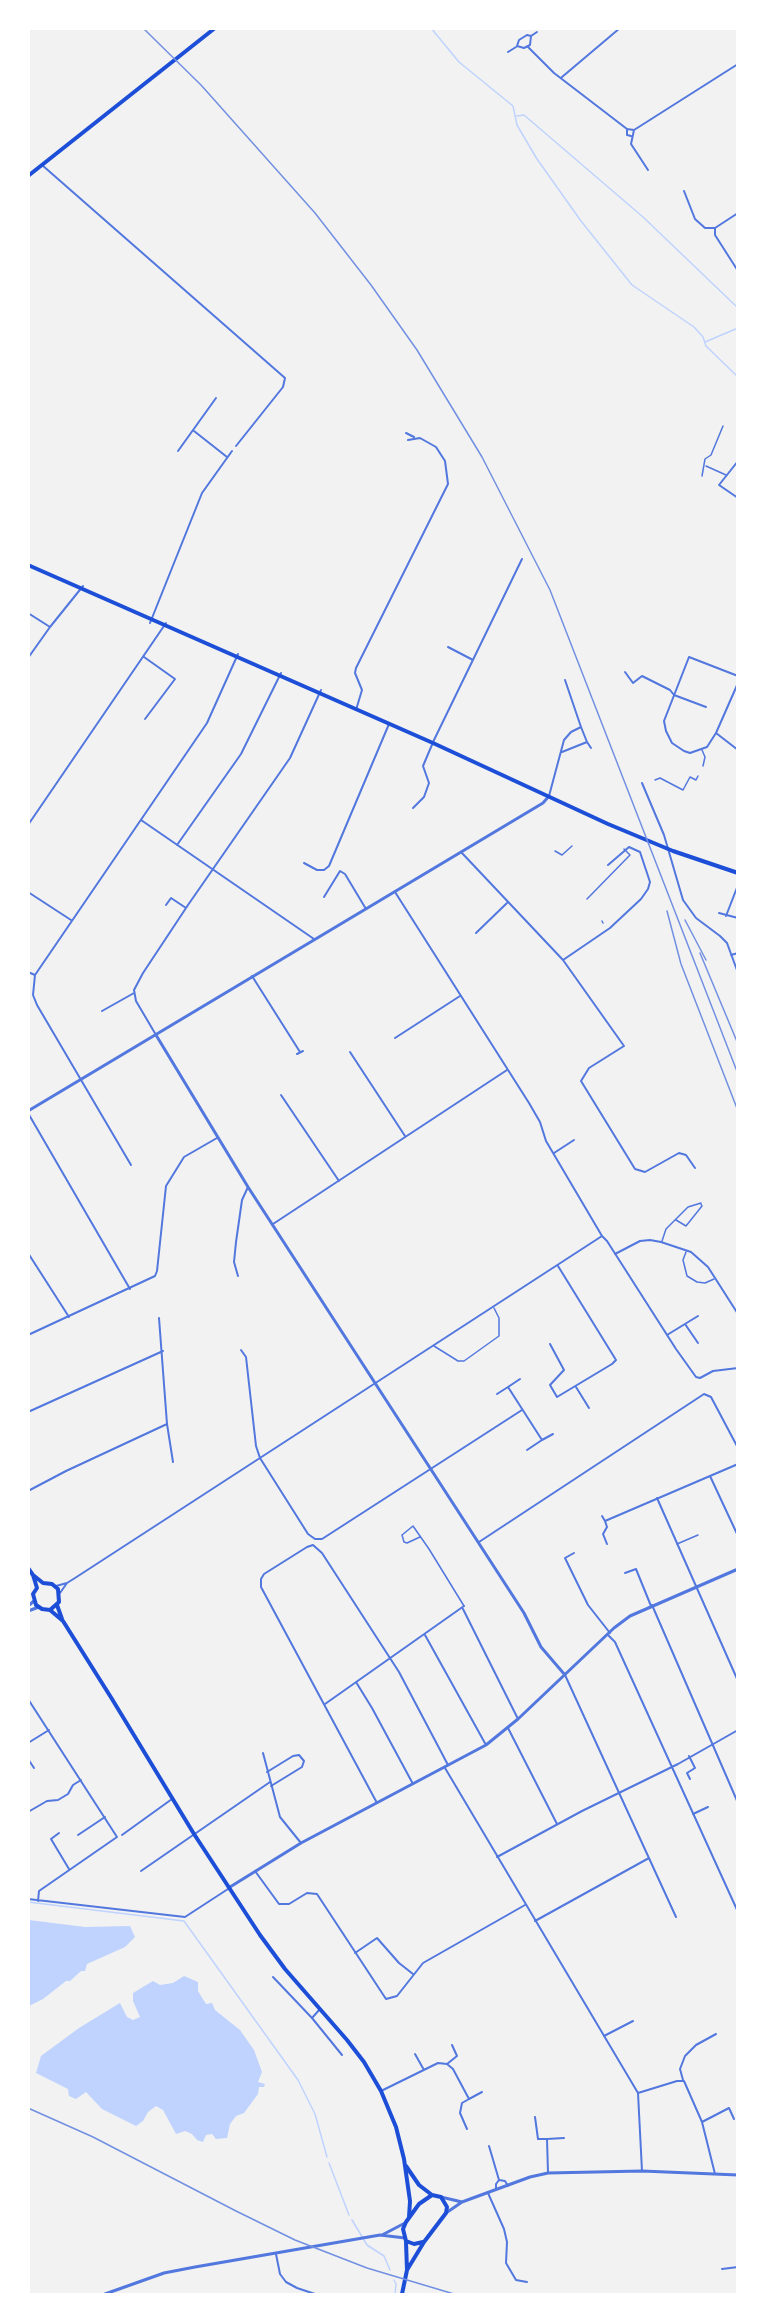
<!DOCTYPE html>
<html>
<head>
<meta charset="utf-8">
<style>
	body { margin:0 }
	#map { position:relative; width:766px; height:2323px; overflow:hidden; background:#f2f2f2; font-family:Cabin,sans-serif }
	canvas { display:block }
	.frame { position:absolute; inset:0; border:30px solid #fff; pointer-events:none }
</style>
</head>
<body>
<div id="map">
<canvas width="766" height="2323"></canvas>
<div class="frame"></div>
</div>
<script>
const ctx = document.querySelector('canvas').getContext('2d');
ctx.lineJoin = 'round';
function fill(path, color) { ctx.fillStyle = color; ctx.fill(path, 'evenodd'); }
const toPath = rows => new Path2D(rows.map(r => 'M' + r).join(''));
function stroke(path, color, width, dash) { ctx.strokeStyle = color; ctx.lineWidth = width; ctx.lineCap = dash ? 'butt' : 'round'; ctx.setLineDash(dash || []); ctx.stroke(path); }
fill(toPath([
	[29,1920,85,1927,130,1926,135,1937,125,1947,87,1964,85,1971,81,1971,70,1981,66,1981,43,1999,29,2006],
	[184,1976,198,1982,198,1991,206,2004,212,2003,215,2010,240,2030,254,2050,262,2072,258,2082,265,2084,264,2087,259,2087,258,2094,244,2113,236,2116,230,2124,227,2138,216,2139,212,2134,206,2135,203,2142,197,2140,192,2134,185,2131,176,2134,163,2110,156,2106,148,2112,143,2121,136,2126,102,2109,86,2092,76,2099,69,2096,68,2089,36,2073,41,2056,79,2028,120,2003,127,2017,133,2020,140,2017,133,2001,133,1993,153,1981,160,1985,173,1983]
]), '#bfd3fe');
stroke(toPath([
	[431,28,459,62,513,106,517,125,537,159,581,221,632,285,694,327,703,337,706,346,738,377],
	[517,116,524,115,643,217,738,308],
	[705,342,738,328],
	[28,1902,184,1921,298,2080,315,2114,327,2157],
	[329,2163,349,2215],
	[352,2220,367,2245,384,2256,390,2270],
	[394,2280,396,2284,395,2294]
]), '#bfd3fe', 1.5);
stroke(toPath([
	[706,466,726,475],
	[702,476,705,459,711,455,723,426],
	[702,750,705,757,703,766],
	[655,780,660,778,683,790,690,777,696,780,698,776],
	[676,1220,686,1226,702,1206,701,1204],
	[662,1241,666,1229,688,1207,701,1203],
	[686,1252,683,1260,687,1276,697,1282,705,1283,714,1279],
	[434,1346,458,1361,464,1361,499,1336,499,1318,494,1308],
	[420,1537,407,1543,404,1542,402,1535,413,1526,429,1549,464,1606],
	[677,1544,698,1535]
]), '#5277de', 1.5);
stroke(toPath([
	[555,851,562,855,572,846],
	[587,899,630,855,624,849],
	[602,921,603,923]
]), '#5277de', 1.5);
stroke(toPath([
	[527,35,531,36,530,45,524,48,517,46,519,40,527,35],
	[531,36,537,32],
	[528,47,554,73,627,129],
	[508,52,516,47],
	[562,77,620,28],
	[634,130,738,64],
	[631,136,627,135,627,129,634,130,631,144,648,170],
	[42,165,285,378,283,387,236,446],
	[684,191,695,219,705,228,715,228,738,213],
	[715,228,715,235,738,271],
	[194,431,227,457],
	[406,433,414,437],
	[178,451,216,398],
	[738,461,719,485,738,498],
	[28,613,50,627],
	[150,623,202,493,232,451],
	[448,647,473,660],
	[144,657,175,679,145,719],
	[28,658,50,627,83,586],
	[625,672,633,683,642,676,670,690,674,695,706,707],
	[738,676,689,657,664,721,666,731,672,743,684,751,690,753,707,747,716,733,738,683],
	[565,680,581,727],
	[356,710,362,690,355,673,356,668,448,484,445,461,436,447,420,438,408,440],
	[716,733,738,750],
	[562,752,587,742,591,748],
	[642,783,664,835,683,900,696,918,720,936,727,943,738,973],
	[549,796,564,740,571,732,581,727,587,742],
	[413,808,424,797,429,783,423,766,434,740,522,559],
	[141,820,314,939],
	[28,825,166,623],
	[177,845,241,754,281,673],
	[461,852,563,960,624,1046,589,1068,581,1081,635,1169,645,1172,679,1153,686,1155,695,1168],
	[304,863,317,870,324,870,329,866,389,724],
	[28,892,71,920],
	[395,892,529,1103,540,1122,546,1141,602,1236,607,1241,676,1349,696,1377,700,1378,713,1371,738,1368],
	[324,897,340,871,345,874,366,909],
	[166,905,171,898,186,908],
	[719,913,738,918],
	[726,916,738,885],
	[476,933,507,903],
	[731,955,738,953],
	[563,960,610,928,641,899,648,889,650,882,640,852,629,847,608,865],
	[28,972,35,975],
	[252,976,300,1052],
	[102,1011,134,993],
	[156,1035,136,1001,134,990,143,973,188,905,290,758,321,690],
	[395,1038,460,996],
	[350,1052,405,1136],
	[297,1054,303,1051],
	[281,1095,339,1181],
	[28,1113,130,1289],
	[554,1153,574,1140],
	[131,1165,37,1005,33,995,35,975,207,723,238,654],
	[273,1224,507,1070],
	[28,1253,69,1317],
	[615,1254,640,1241,650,1240,661,1242,691,1252,708,1267,738,1314],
	[238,1276,234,1262,236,1242,242,1200,248,1187],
	[159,1318,167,1424,173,1462],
	[685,1324,698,1343],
	[28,1335,155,1276,157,1271,166,1186,184,1157,217,1138],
	[667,1335,698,1316],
	[550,1344,564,1370,550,1385,557,1397,612,1364,616,1360,558,1266],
	[241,1350,246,1357,256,1446,260,1458,308,1534,315,1539,322,1539,522,1410],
	[508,1387,520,1379],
	[576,1387,589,1408],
	[497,1394,508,1387,542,1440,553,1434],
	[28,1412,163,1351],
	[527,1450,542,1440],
	[710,1476,738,1536],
	[28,1491,66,1471,167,1424],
	[657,1498,738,1681],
	[602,1516,605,1521],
	[479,1542,704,1394,711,1397,738,1448],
	[607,1544,603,1534,607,1527,605,1521,738,1464],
	[574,1553,565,1558,588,1605,610,1633],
	[625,1573,636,1569,651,1606],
	[56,1586,67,1583],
	[60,1593,67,1583,75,1578,602,1236],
	[652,1605,738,1803],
	[463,1609,518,1719],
	[425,1635,486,1745],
	[608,1635,615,1642,738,1912],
	[565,1675,676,1917],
	[356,1682,372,1708,413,1784],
	[28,1699,117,1837,39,1891,38,1901],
	[325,1704,464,1606],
	[508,1728,557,1824],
	[28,1743,49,1730],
	[263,1753,280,1817,301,1843],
	[689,1756,695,1768,687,1773,690,1779],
	[28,1759,34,1768],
	[445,1768,638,2093,642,2171],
	[267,1772,293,1756,299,1755,304,1761,302,1767,271,1786],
	[377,1803,261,1587,261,1579,264,1574,307,1547,313,1545,322,1553,399,1672,448,1765],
	[28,1812,47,1801,58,1800,68,1794,73,1785,81,1780],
	[693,1814,708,1807],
	[59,1833,51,1839,69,1869],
	[78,1835,105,1817],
	[122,1835,172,1799],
	[497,1857,582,1811,678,1764,738,1730],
	[141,1871,270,1782],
	[255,1871,279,1904,289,1904,307,1893,317,1894,386,1999,397,1996,423,1963,525,1905],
	[28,1899,185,1917,228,1889],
	[535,1921,649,1858],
	[355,1953,377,1938,399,1963,413,1974],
	[273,1977,312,2018,342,2055],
	[312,2018,320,2009],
	[604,2036,633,2021],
	[415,2054,424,2070],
	[447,2064,457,2056,452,2045],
	[683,2080,680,2069,685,2056,696,2045,716,2034],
	[381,2091,438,2063,447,2064,453,2069,469,2099,462,2103,460,2113,467,2129],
	[638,2093,677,2081,684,2081,702,2122,715,2174],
	[469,2099,482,2092],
	[535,2117,538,2139,547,2139,548,2173],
	[702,2122,729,2108,734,2119],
	[547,2139,564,2138],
	[489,2146,499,2180,496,2184,496,2188],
	[499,2180,505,2181,508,2186],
	[488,2193,504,2229,507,2242,506,2263,516,2280,527,2282],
	[276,2254,280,2274,286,2282,297,2288,315,2294],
	[722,2269,738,2267]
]), '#5277de', 2);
stroke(toPath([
	[156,1035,248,1187,524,1613,541,1647,565,1675],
	[28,1111,543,803,549,796],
	[28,1606,34,1601],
	[28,1611,39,1607],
	[230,1887,301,1843,486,1745,518,1719,614,1628,630,1616,738,1569],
	[441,2197,462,2202],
	[446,2213,462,2202,530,2177,548,2173,642,2171,738,2175],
	[382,2235,405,2223],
	[105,2294,164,2273,195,2267,380,2235,405,2238]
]), '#5277de', 3);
stroke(toPath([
	[28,176,215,28],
	[28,565,433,743,608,824,673,851,738,873],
	[28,1568,33,1575,43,1583,52,1584,58,1589,59,1602,50,1610],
	[33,1575,37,1588,33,1594,36,1605,42,1609,50,1610,63,1621,112,1699,194,1834,260,1935,285,1969,347,2040,364,2062,381,2091,396,2127,404,2159,410,2201,409,2217],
	[57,1605,62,1619],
	[406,2166,419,2185,432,2195,441,2197,447,2207,446,2213,424,2242,407,2270],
	[423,2242,414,2244,406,2241,403,2229,406,2222,419,2204,432,2195],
	[402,2294,407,2270,406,2242]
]), '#1d4ed8', 4);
stroke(toPath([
	[143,28,201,85,315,213,371,285,417,350,482,457,550,590,738,1074],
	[667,911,681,964,738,1111],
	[685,920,706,960],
	[700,953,738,1044],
	[28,2108,93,2137,236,2211,295,2240,367,2268,454,2294]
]), '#7290e2', 1.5);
</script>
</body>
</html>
